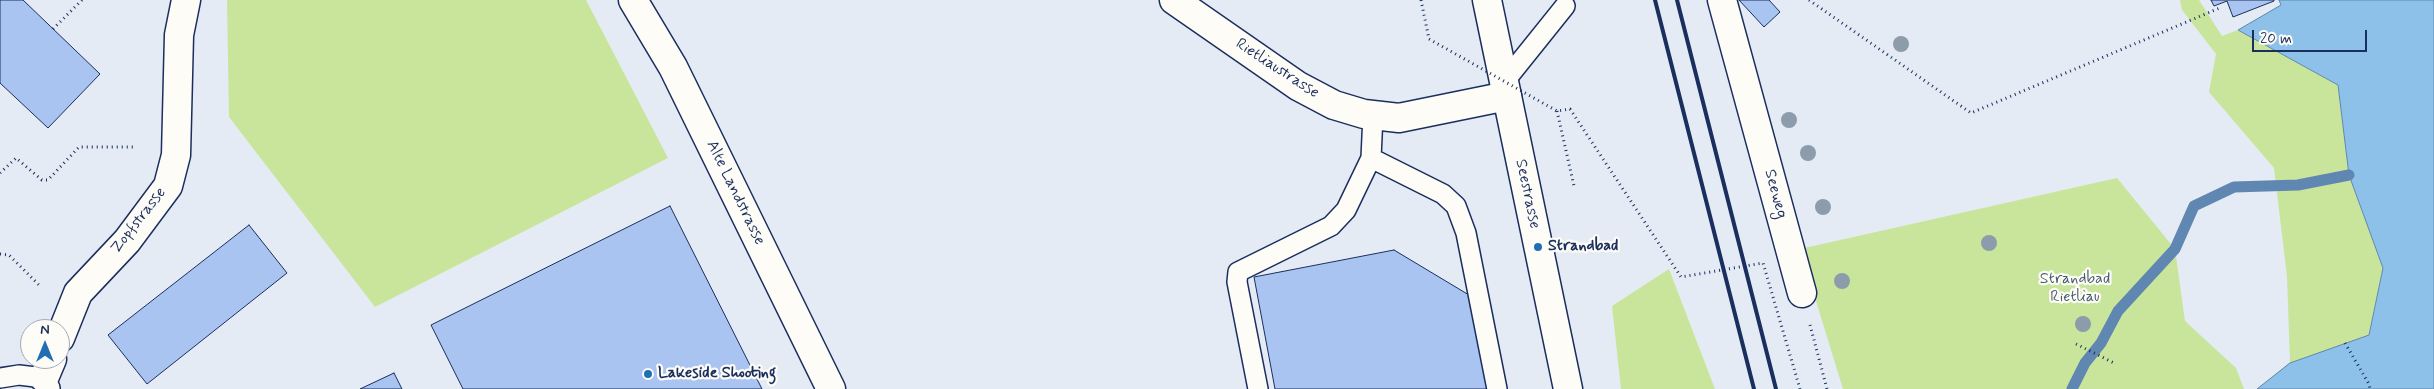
<!DOCTYPE html>
<html>
<head>
<meta charset="utf-8">
<style>
	body { margin:0 }
	#map { position:relative; width:2434px; height:389px; overflow:hidden; background:#e4ebf5; font-family:Mynerve,sans-serif }
	canvas { display:block }
	.north { position:absolute; left:20px; top:319px; width:50px; height:50px; box-sizing:border-box; background:#fdfcf7; border:1px solid #a3aaba; border-radius:50%; rotate:0deg; font-size:14px; font-weight:700; line-height:20px; text-align:center; color:#1b2f5e }
	.north::after { content:''; display:block; margin:auto; width:18px; height:22px; background:#1f6fb2; clip-path:polygon(50% 0,100% 100%,50% 72%,0 100%) }
	.scale { position:absolute; left:2252px; top:30px; width:115px; height:22px; box-sizing:border-box; border:2px solid #1b2f5e; border-top:0; padding-left:6px; font-size:15px; line-height:18px; white-space:nowrap; color:#1b2f5e; -webkit-text-stroke:4px #fdfcf7; paint-order:stroke }
</style>
</head>
<body>
<div id="map">
<canvas width="2434" height="389"></canvas>
<div class="north">N</div>
<div class="scale">20 m</div>
</div>
<script>
const ctx = document.querySelector('canvas').getContext('2d');
ctx.lineJoin = 'round';
function fill(path, color) { ctx.fillStyle = color; ctx.fill(path, 'evenodd'); }
const toPath = rows => new Path2D(rows.map(r => 'M' + r).join(''));
function stroke(path, color, width, dash) { ctx.strokeStyle = color; ctx.lineWidth = width; ctx.lineCap = dash ? 'butt' : 'round'; ctx.setLineDash(dash || []); ctx.stroke(path); }
function drawText(font, color, halo, rows, align = 'center') {
  ctx.font = font + ' Mynerve,sans-serif'; ctx.lineWidth = 4.5; ctx.setLineDash([]); ctx.textBaseline = 'middle'; ctx.strokeStyle = halo; ctx.fillStyle = color; for (const [text, x, y, turn = 0] of rows) {
    ctx.save(); ctx.translate(x, y); ctx.rotate((+turn || 0) * Math.PI / 180); ctx.textAlign = isNaN(turn) ? turn : align; if (halo) ctx.strokeText(text, 0, 0); ctx.fillText(text, 0, 0); ctx.restore();
  }
}
fill(toPath([
	[227,0,586,0,668,158,375,307,229,117],
	[2180,0,2199,0,2222,36,2238,30,2338,85,2349,175,2383,268,2369,334,2434,389,2257,389,2290,362,2287,277,2274,168,2209,92,2216,54,2182,10],
	[2117,178,2175,249,2185,321,2236,368,2244,389,1843,389,1800,249],
	[1669,269,1715,389,1621,389,1612,306]
]), '#c9e59c');
const water = toPath([
	[2279,0,2434,0,2434,389,2257,389,2290,363,2369,335,2383,268,2349,175,2338,85,2238,30,2281,5,2279,0]
]);
fill(water, '#8dc1e9');
stroke(water, '#5f87b1', 1);
stroke(toPath([
	[2072,389,2085,363,2101,343,2118,311,2175,249,2194,206,2234,187,2298,185,2349,175]
]), '#5f87b1', 11);
const building = toPath([
	[0,0,23,0,100,74,48,128,0,83,0,0],
	[1739,0,1769,0,1780,12,1764,27,1739,0],
	[2211,0,2274,0,2274,1,2233,17,2227,1,2214,6,2211,0],
	[670,206,762,389,463,389,431,325,670,206],
	[249,225,287,273,147,384,108,335,249,225],
	[1394,250,1469,295,1488,389,1275,389,1254,277,1394,250],
	[394,373,402,389,360,389,394,373]
]);
fill(building, '#a9c4f1');
stroke(building, '#1b2f5e', 1);
const service = toPath([
	[1504,82,1565,6],
	[1371,158,1443,194,1456,206,1466,233,1497,389],
	[0,378,19,375,44,378,50,388],
	[1258,389,1237,282,1238,272,1331,226,1346,210,1371,158,1373,115]
]);
const minor = toPath([
	[1174,0,1298,86,1334,105,1364,114,1399,118,1507,96],
	[1722,0,1802,293],
	[60,338,78,293,127,241,168,186,176,155,179,35,186,0],
	[44,378,52,359]
]);
const tertiary = toPath([
	[633,0,673,67,831,389]
]);
const primary = toPath([
	[1487,0,1568,389]
]);
stroke(service, '#1b2f5e', 22);
stroke(minor, '#1b2f5e', 31);
stroke(tertiary, '#1b2f5e', 31);
stroke(primary, '#1b2f5e', 31);
stroke(toPath([
	[1421,0,1429,39],
	[1809,0,1971,113,2222,7],
	[53,29,82,0],
	[1557,111,1574,186],
	[0,173,16,158,42,180,48,180,79,147,133,147],
	[0,254,9,255,41,287],
	[1810,325,1827,389],
	[2345,343,2369,384,2370,389],
	[2076,344,2114,363]
]), '#1b2f5e', 3, [1, 4]);
stroke(service, '#fdfcf7', 19);
stroke(minor, '#fdfcf7', 28);
stroke(tertiary, '#fdfcf7', 28);
stroke(primary, '#fdfcf7', 28);
stroke(toPath([
	[1655,0,1754,389],
	[1677,0,1776,389]
]), '#1b2f5e', 4);
stroke(toPath([
	[1429,39,1557,111,1570,109,1681,277,1763,263,1800,389]
]), '#1b2f5e', 3, [1, 4]);
ctx.fillStyle = '#8d9cab';
for (const [x, y] of [
	[1901,44],
	[1789,120],
	[1808,153],
	[1823,207],
	[1989,243],
	[1842,281],
	[2083,324]
]) { ctx.beginPath(); ctx.arc(x, y, 8, 0, 2 * Math.PI); ctx.fill(); }
for (const [x, y, r, color] of [
	[1538,247,5,"#1f6fb2"],
	[648,374,5,"#1f6fb2"]
]) { const dot = new Path2D(); dot.arc(x, y, r, 0, 2 * Math.PI); ctx.fillStyle = color; ctx.fill(dot); stroke(dot, '#fdfcf7', 2); }
drawText('16px', '#1b2f5e', '#fdfcf7', [
	["Rietliaustrasse",1277,69,33],
	["Alte Landstrasse",735,193,64],
	["Seestrasse",1527,194,78],
	["Seeweg",1775,194,75],
	["Zopfstrasse",139,221,-52]
]);
drawText('bold 16px', '#1b2f5e', '#fdfcf7', [
	["Strandbad",1548,247],
	["Lakeside Shooting",658,374]
], 'left');
drawText('16px', '#465c6e', '#fdfcf7', [
	["Strandbad",2075,280],
	["Rietliau",2075,298]
]);
</script>
</body>
</html>
